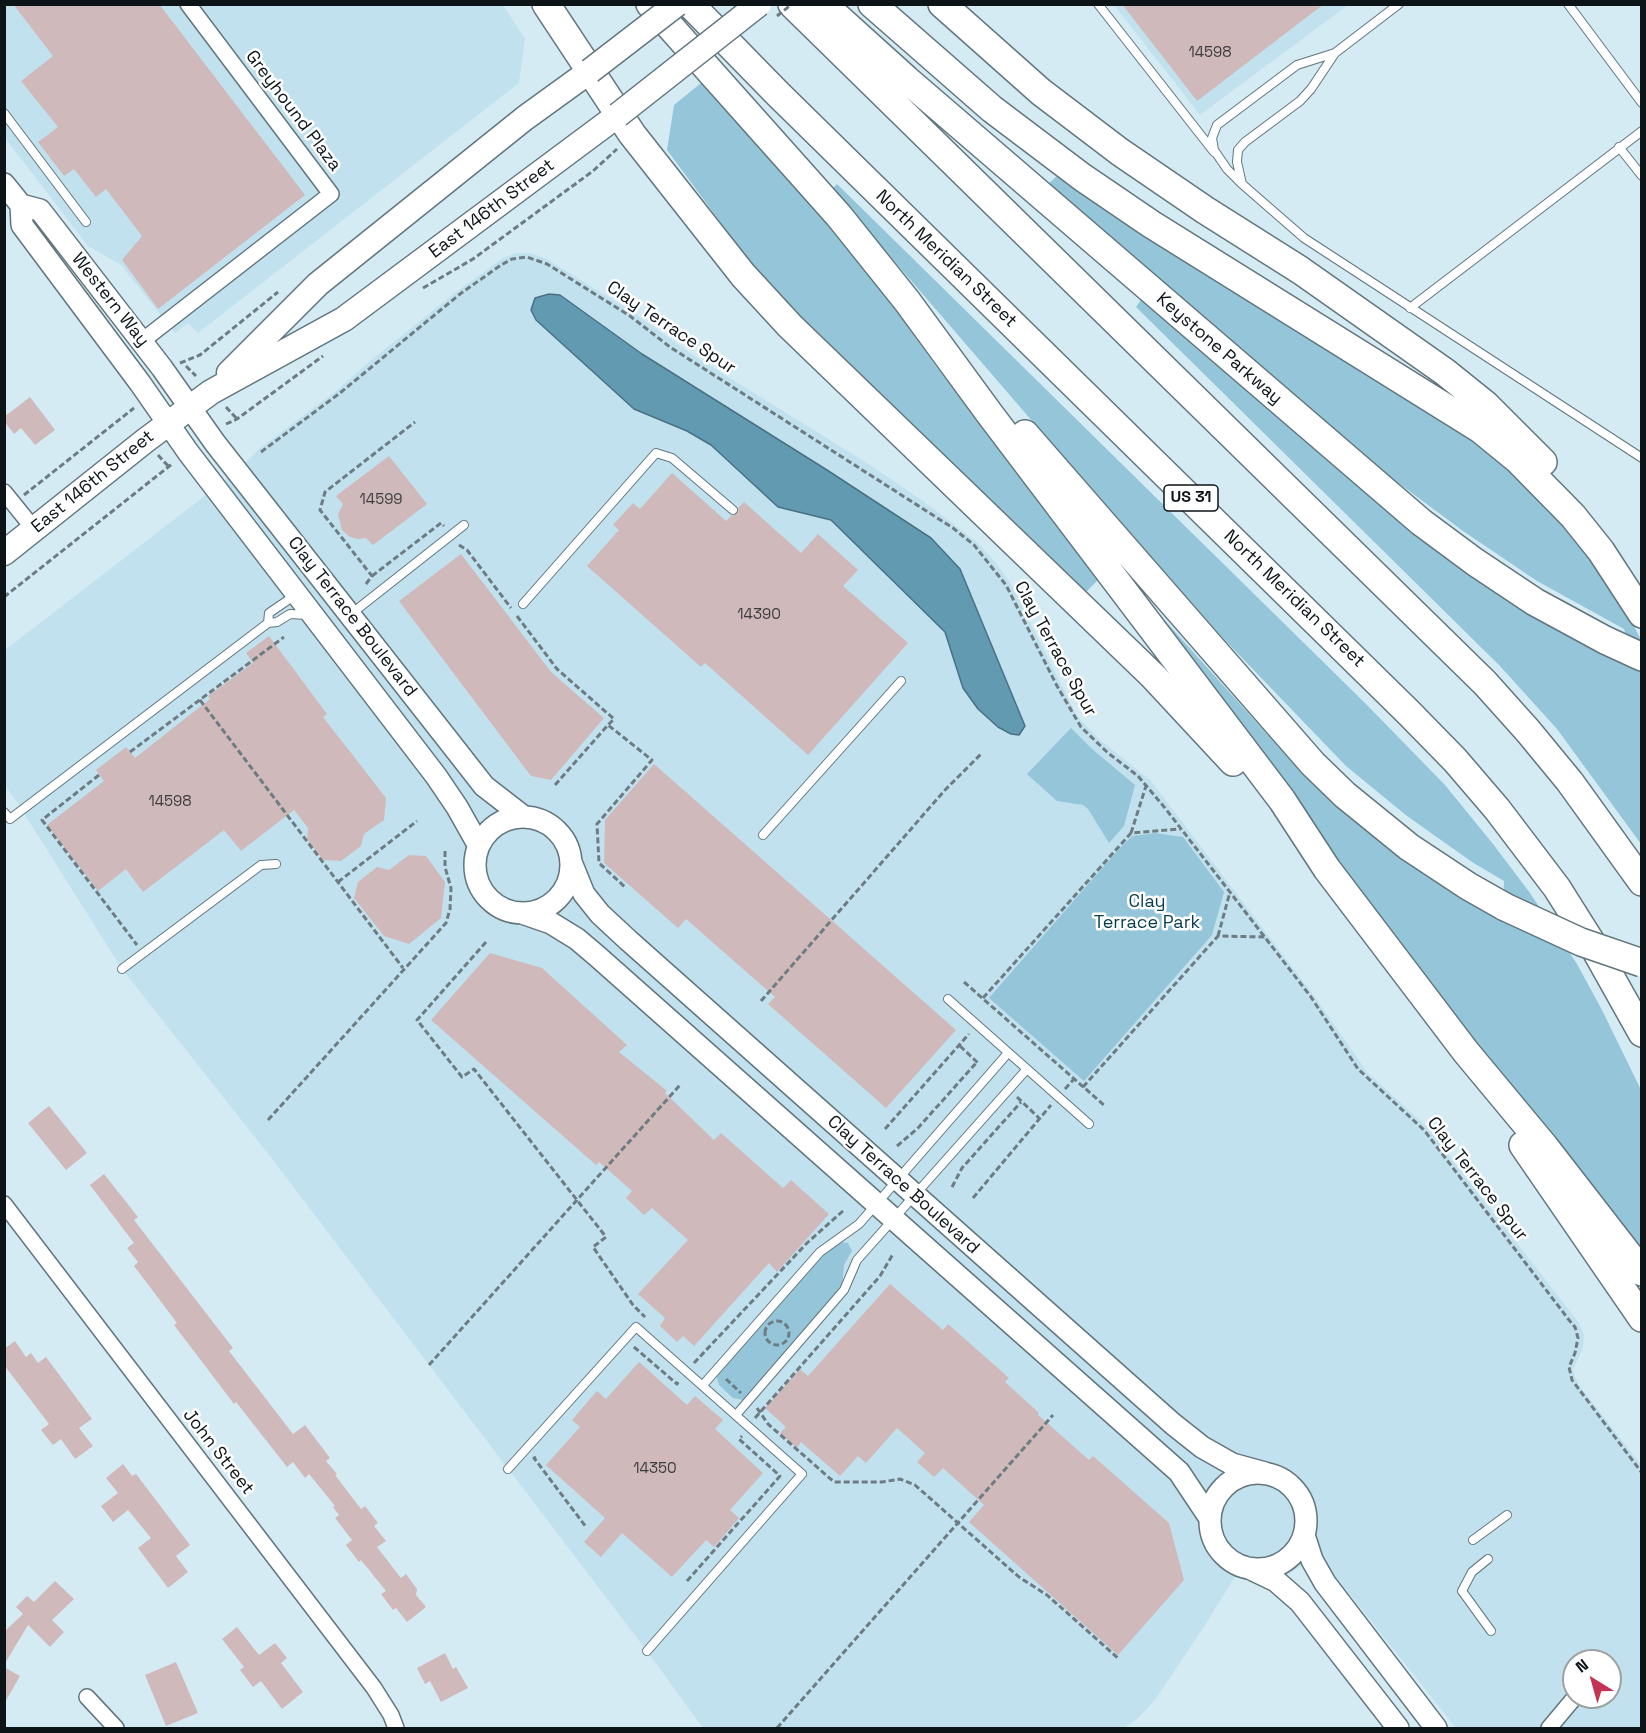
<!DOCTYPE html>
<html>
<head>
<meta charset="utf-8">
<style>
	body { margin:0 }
	#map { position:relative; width:1646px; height:1733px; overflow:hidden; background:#d4ebf4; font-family:"Space Grotesk",sans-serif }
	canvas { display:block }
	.frame { position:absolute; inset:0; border:6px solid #0c1417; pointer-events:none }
	.north { position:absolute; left:1562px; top:1649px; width:60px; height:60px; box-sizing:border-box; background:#fff; border:2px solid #9ea1a2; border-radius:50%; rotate:323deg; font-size:16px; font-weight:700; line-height:24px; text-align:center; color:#0c1417 }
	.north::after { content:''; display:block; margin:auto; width:21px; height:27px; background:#c33354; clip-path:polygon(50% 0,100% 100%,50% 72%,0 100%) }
</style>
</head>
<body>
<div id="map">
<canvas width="1646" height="1733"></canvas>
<div class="frame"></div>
<div class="north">N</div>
</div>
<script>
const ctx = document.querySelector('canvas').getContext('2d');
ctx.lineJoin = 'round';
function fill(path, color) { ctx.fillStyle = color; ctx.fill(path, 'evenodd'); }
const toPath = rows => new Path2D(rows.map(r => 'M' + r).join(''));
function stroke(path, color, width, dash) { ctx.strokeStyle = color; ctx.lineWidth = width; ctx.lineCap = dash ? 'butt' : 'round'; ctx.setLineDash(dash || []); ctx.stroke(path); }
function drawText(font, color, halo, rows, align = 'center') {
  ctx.font = font + ' "Space Grotesk",sans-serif'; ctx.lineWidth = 5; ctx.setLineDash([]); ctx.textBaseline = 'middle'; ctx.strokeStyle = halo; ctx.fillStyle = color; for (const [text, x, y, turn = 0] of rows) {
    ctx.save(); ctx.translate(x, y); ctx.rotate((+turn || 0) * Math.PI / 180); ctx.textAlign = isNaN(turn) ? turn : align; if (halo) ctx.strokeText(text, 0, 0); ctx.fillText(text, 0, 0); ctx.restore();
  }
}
fill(toPath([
	[5,5,503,5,525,39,519,83,198,333,188,323,175,333,121,265,88,246,5,138],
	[1114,5,1348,5,1200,115],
	[516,253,530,253,545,258,634,313,696,357,867,463,930,506,978,543,997,564,1011,584,1077,716,1099,739,1151,781,1315,997,1367,1072,1427,1127,1579,1323,1584,1335,1583,1348,1573,1369,1575,1377,1579,1385,1641,1465,1641,1728,1456,1728,1347,1591,1312,1560,1276,1581,1241,1567,1205,1625,1155,1700,1138,1718,1124,1728,703,1728,647,1651,269,1155,122,969,15,799,5,786,5,650,237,471,259,449,336,391,369,362,455,293,503,258],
	[1574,1661,1610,1661,1610,1697,1574,1697]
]), '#c2e1ee');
fill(toPath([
	[701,83,809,203,880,288,935,365,1099,579,1083,595,764,281,667,150,674,105],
	[1057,176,1298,329,1453,420,1540,495,1616,591,1641,640,1641,844,1557,729,1500,666,1136,307,1141,300,1403,524,1486,586,1540,620,1636,667,1624,629,1537,581,1463,531,1389,476,1048,184],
	[837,184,1366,704,1445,785,1493,844,1530,893,1577,964,1602,1010,1641,1090,1641,1260,1155,620,1160,615,1302,773,1367,832,1397,854,1503,918,1504,881,1472,862,1407,816,1346,766,1319,738,1222,637,1033,422,832,189],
	[1071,728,1091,748,1135,785,1124,826,1109,843,1088,809,1083,805,1057,801,1027,774],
	[1155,833,1183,837,1224,892,1212,935,1084,1081,989,998,1117,851,1132,836],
	[841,1242,848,1243,852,1251,844,1265,842,1287,743,1400,733,1398,719,1385,716,1375,825,1252]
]), '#95c5d9');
const water = toPath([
	[549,294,560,295,642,354,827,470,931,538,960,569,1025,726,1019,735,1011,734,998,727,978,709,963,688,945,632,831,520,778,507,711,445,687,431,634,409,536,320,531,310,535,298,549,294]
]);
fill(water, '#619ab1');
stroke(water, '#487283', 1.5);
fill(toPath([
	[13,4,159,4,305,195,158,309,122,260,142,236,106,189,96,197,74,169,64,176,38,142,58,127,21,81,53,56],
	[1122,4,1324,4,1197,101],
	[30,397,55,430,35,445,21,428,14,434,4,421,4,417],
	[389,456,427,504,373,545,366,538,358,539,350,537,342,530,338,514,343,504,336,496],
	[672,473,726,521,731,516,737,514,738,508,744,502,801,553,818,534,858,570,843,586,908,643,808,755,705,663,701,667,587,566,619,530,613,525,633,503,640,509],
	[461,554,551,672,604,718,551,780,531,776,399,601],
	[269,636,327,714,323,717,386,798,384,820,364,834,361,846,341,861,323,860,307,839,308,828,294,810,241,851,224,830,143,892,126,869,98,891,47,825,104,781,96,770,126,747,135,758,210,699,208,696,253,663,246,653],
	[654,764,956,1030,886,1108,768,1004,775,997,686,919,678,928,604,863,605,820],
	[409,855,426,856,445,882,441,918,409,944,384,936,354,898,358,882,377,867,389,870],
	[490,953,542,968,627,1045,619,1052,667,1091,665,1093,714,1140,721,1133,783,1188,791,1180,829,1214,777,1272,769,1263,694,1346,683,1336,677,1342,660,1326,665,1318,638,1294,688,1240,652,1208,644,1215,626,1198,632,1191,599,1162,596,1165,431,1020],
	[49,1106,87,1153,66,1170,28,1123],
	[104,1174,138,1217,134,1220,233,1348,229,1351,293,1434,305,1425,330,1458,326,1461,337,1474,335,1475,361,1509,365,1506,378,1523,374,1526,386,1541,377,1547,401,1578,406,1574,417,1589,416,1595,426,1607,407,1622,396,1608,393,1610,381,1594,386,1591,361,1560,359,1562,346,1545,352,1540,335,1518,339,1515,333,1507,335,1506,309,1474,305,1478,293,1462,287,1467,236,1402,234,1404,174,1325,177,1323,134,1266,138,1262,127,1248,134,1243,90,1185],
	[890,1284,943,1330,948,1324,1009,1378,1005,1382,1039,1413,1038,1415,1089,1460,1093,1456,1169,1523,1184,1580,1118,1655,969,1522,984,1505,943,1468,934,1477,917,1462,925,1453,897,1428,866,1463,858,1456,840,1476,801,1442,797,1448,780,1433,786,1427,765,1408,800,1369,808,1376],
	[15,1341,26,1357,31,1353,38,1363,46,1357,92,1419,79,1428,93,1446,75,1459,61,1439,53,1445,41,1430,49,1424,4,1365,4,1349],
	[639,1362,687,1405,695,1396,723,1420,715,1429,763,1473,730,1510,739,1518,714,1547,706,1540,672,1577,622,1533,601,1557,584,1542,605,1518,546,1465,580,1427,572,1420,597,1391,606,1399],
	[123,1464,132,1476,136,1474,190,1545,176,1556,188,1572,168,1588,138,1548,151,1538,128,1510,113,1522,101,1506,118,1493,106,1478],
	[55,1581,74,1599,52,1620,64,1632,50,1647,28,1625,4,1665,4,1632,23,1614,16,1607,27,1596,34,1602],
	[237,1627,259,1655,275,1643,287,1658,281,1663,303,1692,282,1709,261,1681,253,1687,240,1670,244,1667,222,1639],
	[445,1653,453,1669,456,1667,468,1688,441,1702,430,1681,425,1684,417,1668],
	[176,1662,198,1713,166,1726,145,1675],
	[4,1667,20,1676,4,1704]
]), '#d0b9ba');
const lane = toPath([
	[1098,4,1214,152],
	[1399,4,1335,53,1311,89,1300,101,1245,142,1238,150,1237,162,1242,184,1304,238,1642,458],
	[1568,4,1642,103],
	[4,113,86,222],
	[1619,147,1642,176],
	[1242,184,1227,169,1214,150,1212,138,1217,125,1297,65,1335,53],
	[1410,308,1642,131],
	[523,604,656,453,672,458,733,510],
	[351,614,464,525],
	[268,623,269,613,294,596],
	[4,812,10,819,268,623,277,622,290,614,308,615],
	[763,835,901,681],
	[122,969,261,865,276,864],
	[948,999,1089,1124],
	[703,1385,820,1252,859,1224,1008,1053],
	[736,1415,844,1290,857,1260,1027,1069],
	[508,1469,636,1327,802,1474,647,1651],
	[1473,1540,1507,1515],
	[1488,1559,1472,1572,1462,1591,1491,1631]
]);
const street = toPath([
	[142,341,331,194,188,4],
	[4,492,34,529],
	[4,1204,374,1688,391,1715,396,1728],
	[87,1697,116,1728],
	[1549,1728,1575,1697]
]);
const secondary = toPath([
	[4,184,21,205,22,225,140,383,188,452,436,776,457,807,479,846],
	[21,205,40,210,162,368,215,443,459,754,484,786,524,817],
	'475 865a48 48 0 1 1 96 0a48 48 0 1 1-96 0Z',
	[571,862,584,894,600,914,628,940,1173,1424,1202,1447,1232,1464,1265,1473],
	[522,913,551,923,577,939,597,956,1179,1472,1209,1517],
	'1210 1521a48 48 0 1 1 96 0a48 48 0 1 1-96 0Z',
	[1304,1535,1312,1560,1325,1583,1436,1728],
	[1251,1569,1276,1581,1300,1602,1398,1728]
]);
const primary = toPath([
	[229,373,318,284,525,118,590,71],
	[4,553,146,440,211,392,344,319,618,115]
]);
const highway = toPath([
	[546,4,632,134,743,275,790,326,1153,676,1233,762],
	[650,4,839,216,907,301,989,413,1282,800,1327,869,1466,1052,1545,1147,1642,1272],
	[690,4,778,94,1408,712,1455,760,1497,809,1557,888,1591,942,1642,1033],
	[792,4,1485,683,1528,731,1570,782,1642,882],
	[823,4,906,79,1421,522,1475,562,1535,602,1605,640,1642,657],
	[872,4,992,109,1082,177,1151,224,1480,429,1518,460,1573,516,1601,551,1642,614],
	[942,4,1041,92,1120,152,1205,210,1300,270,1445,372,1486,405,1543,462],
	[1025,434,1313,764,1345,795,1409,847,1468,886,1505,907],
	[1523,1145,1642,1318]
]);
stroke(lane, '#61757d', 10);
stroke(street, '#61757d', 18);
stroke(secondary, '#61757d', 24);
stroke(primary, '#61757d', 27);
stroke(highway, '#61757d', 30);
stroke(toPath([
	[423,288,473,259,593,171,617,149],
	[180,363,200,355,278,292],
	[186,366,196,376],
	[226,407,237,419],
	[226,424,237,419,323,356],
	[261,452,340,393,460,294,501,265,512,259,527,257,547,264,630,316,670,347,953,528,974,545,1006,585,1057,686,1081,727,1108,753,1138,776,1165,808,1311,997,1358,1069,1424,1130,1569,1320,1575,1327,1578,1338,1575,1353,1569,1367,1572,1380,1642,1473],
	[158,455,169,467],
	[24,495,134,408],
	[459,545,467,550,511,608],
	[372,576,441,523,444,526],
	[366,584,372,576,320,510,325,492,415,422],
	[4,597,172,464],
	[517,616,557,669,614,719,608,725],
	[200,700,403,968],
	[130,752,284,637],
	[99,775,42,820,137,945],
	[555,785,608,725,652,760,597,824,599,863,626,888],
	[1131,833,1146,786],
	[338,882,417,821],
	[1218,936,1230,892],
	[486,942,417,1020,462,1077,474,1069,606,1237,593,1247,633,1305,645,1317],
	[964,982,1105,1106],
	[983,998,1131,833,1180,829],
	[761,1001,945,790,981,754],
	[960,1046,978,1063],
	[1083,1087,1218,936,1266,937],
	[1065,1089,1074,1079],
	[1017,1097,1040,1119],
	[268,1120,446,923,450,909,451,888,445,867,445,848],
	[885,1129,969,1034],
	[897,1146,918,1128,977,1062],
	[952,1187,962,1168,1021,1102],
	[973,1198,1051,1105],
	'765 1333a12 12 0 1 1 24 0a12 12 0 1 1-24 0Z',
	[634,1347,677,1384,678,1382],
	[694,1363,807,1243,843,1211],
	[429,1365,680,1085],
	[726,1379,741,1393],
	[757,1408,768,1424,834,1482,882,1482,900,1479,915,1485,1019,1577,1047,1595,1119,1659],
	[755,1418,880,1276,893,1254],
	[536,1457,534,1458,586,1527],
	[687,1581,780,1476,739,1439,742,1436],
	[777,1728,1053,1415]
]), '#6d7c82', 3, [6, 3]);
stroke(lane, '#fff', 8);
stroke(street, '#fff', 15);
stroke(secondary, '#fff', 21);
stroke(primary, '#fff', 24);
stroke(highway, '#fff', 27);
const primaryBridge = toPath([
	[590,71,677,4],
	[618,115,759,4]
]);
const highwayBridge = toPath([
	[1505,907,1581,942,1642,963]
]);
stroke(primaryBridge, '#61757d', 27, []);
stroke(highwayBridge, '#61757d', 30, []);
stroke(toPath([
	[777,16,792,4]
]), '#6d7c82', 3, [6, 3]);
stroke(primaryBridge, '#fff', 24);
stroke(highwayBridge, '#fff', 27);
drawText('15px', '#3d3d40', null, [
	["14598",1210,53],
	["14599",381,500],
	["14390",759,615],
	["14598",170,802],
	["14350",655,1469]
]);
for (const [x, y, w] of [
	[1191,498,54]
]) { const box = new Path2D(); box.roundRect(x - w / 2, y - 13, w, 26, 4.5); ctx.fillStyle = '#fff'; ctx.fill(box); stroke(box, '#0c1417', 1.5); }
drawText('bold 16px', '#0c1417', null, [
	["US 31",1191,498]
]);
drawText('18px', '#0c1417', '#fff', [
	["Greyhound Plaza",293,111,53],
	["East 146th Street",492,209,-37],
	["North Meridian Street",946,259,44],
	["Western Way",110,300,52],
	["Clay Terrace Spur",671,328,34],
	["Keystone Parkway",1219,349,41],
	["East 146th Street",93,482,-39],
	["North Meridian Street",1294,599,44],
	["Clay Terrace Boulevard",352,617,52],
	["Clay Terrace Spur",1055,649,61],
	["Clay Terrace Spur",1477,1179,52],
	["Clay Terrace Boulevard",903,1185,42],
	["John Street",218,1452,52]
]);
drawText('18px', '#073d4d', '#fff', [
	["Clay",1147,902],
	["Terrace Park",1147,923]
]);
</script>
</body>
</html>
